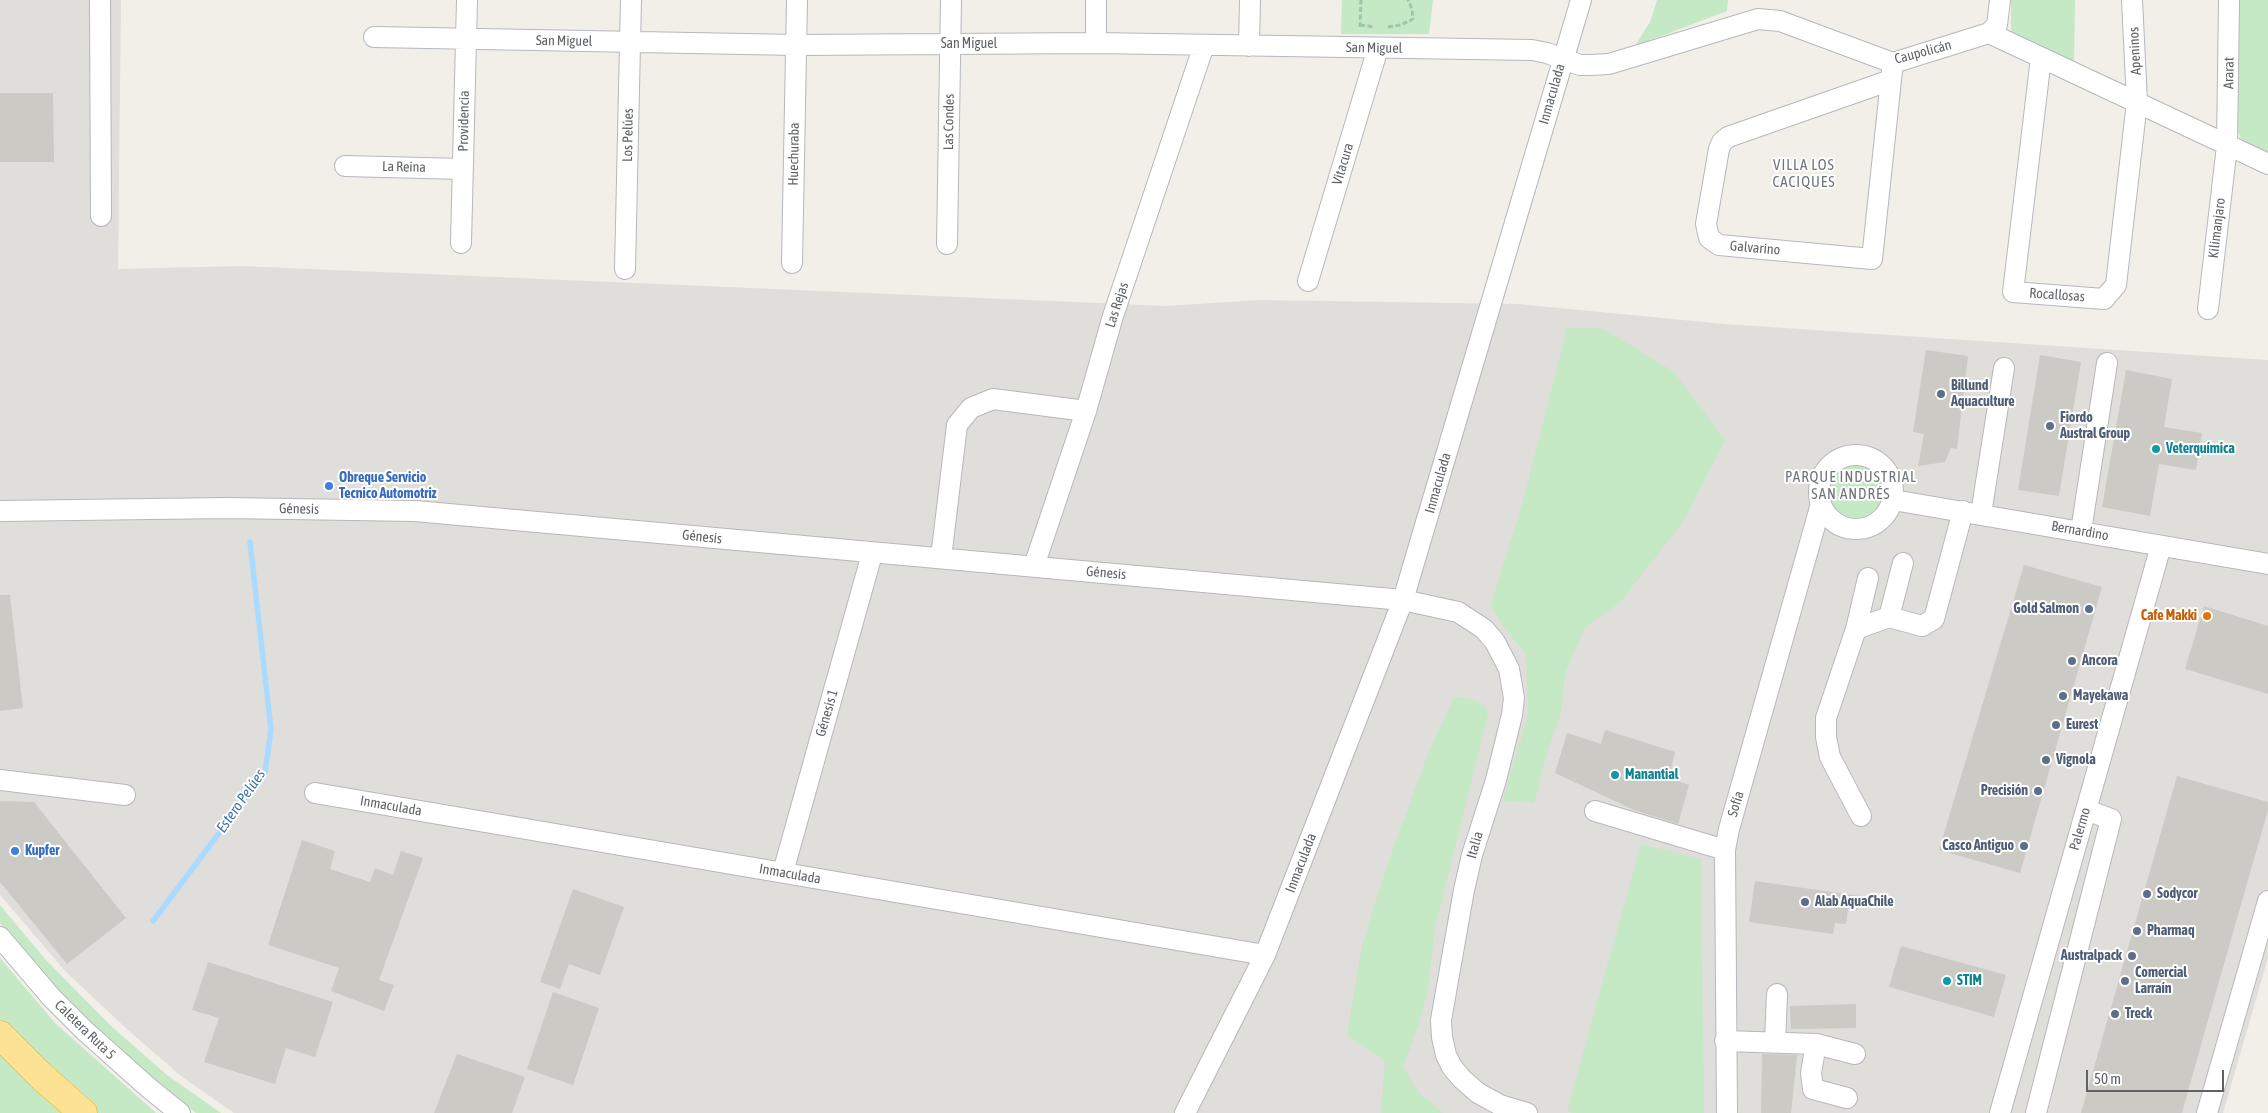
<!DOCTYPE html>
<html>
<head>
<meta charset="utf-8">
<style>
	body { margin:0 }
	#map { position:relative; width:2268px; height:1113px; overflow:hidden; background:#f1efe8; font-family:"Asap Condensed",sans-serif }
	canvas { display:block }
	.scale { position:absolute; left:2086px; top:1070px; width:138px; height:22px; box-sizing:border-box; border:2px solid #5f6368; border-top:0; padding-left:6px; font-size:15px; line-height:18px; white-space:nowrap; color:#5f6368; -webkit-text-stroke:4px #fff; paint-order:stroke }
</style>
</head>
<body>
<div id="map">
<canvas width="2268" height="1113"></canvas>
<div class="scale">50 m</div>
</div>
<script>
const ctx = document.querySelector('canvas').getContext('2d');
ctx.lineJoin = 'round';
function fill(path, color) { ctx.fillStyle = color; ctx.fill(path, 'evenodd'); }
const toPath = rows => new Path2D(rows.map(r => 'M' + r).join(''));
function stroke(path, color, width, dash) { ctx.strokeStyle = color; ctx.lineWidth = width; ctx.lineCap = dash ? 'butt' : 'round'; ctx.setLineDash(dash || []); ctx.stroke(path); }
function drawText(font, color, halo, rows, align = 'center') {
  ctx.font = font + ' "Asap Condensed",sans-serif'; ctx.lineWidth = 4; ctx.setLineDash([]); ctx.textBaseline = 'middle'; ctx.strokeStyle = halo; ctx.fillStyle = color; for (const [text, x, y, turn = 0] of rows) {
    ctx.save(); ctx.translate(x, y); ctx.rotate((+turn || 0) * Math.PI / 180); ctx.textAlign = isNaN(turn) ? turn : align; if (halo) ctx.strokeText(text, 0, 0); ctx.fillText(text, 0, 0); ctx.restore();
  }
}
fill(toPath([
	[0,0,121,0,118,269,241,266,1167,306,1259,300,1518,304,1724,324,2268,360,2268,958,2223,1113,234,1113,181,1076,129,1031,66,972,0,895]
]), '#e0deda');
fill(toPath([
	[1342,0,1433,0,1429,34,1341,34],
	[1657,0,1728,0,1727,11,1635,46,1650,22],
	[2011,0,2075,0,2074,61,2011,32],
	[2234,0,2268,0,2268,152,2243,142,2236,128],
	[1567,328,1602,328,1674,372,1725,440,1683,522,1620,602,1585,628,1566,670,1560,715,1545,759,1534,803,1503,801,1528,714,1526,654,1502,625,1491,605,1524,498],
	'1829 491a27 27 0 1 1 54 0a27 27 0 1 1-54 0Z',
	[1454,697,1474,700,1486,707,1488,714,1435,927,1428,988,1420,1021,1403,1067,1419,1093,1443,1113,1381,1113,1385,1061,1347,1035,1362,946,1388,863,1427,756],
	[1641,844,1701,859,1704,1113,1573,1113,1567,1111],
	[0,905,45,959,110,1025,167,1075,221,1113,196,1113,105,1038,47,979,0,923],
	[0,958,55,1023,156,1113,95,1113,0,1022],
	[0,1051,68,1113,0,1113]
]), '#c5e8c5');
stroke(toPath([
	[153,921,265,772,271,730,250,542]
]), '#aadaff', 5.5);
fill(toPath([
	[0,93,53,93,54,162,0,162],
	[1926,350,1968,356,1957,449,1951,448,1945,462,1918,466,1924,434,1913,432],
	[2040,355,2081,362,2059,496,2018,490],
	[2126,370,2172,379,2164,427,2202,433,2196,470,2159,464,2150,516,2102,507],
	[2024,565,2102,587,2020,873,1939,850],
	[0,595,10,595,23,708,0,711],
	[2204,606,2268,626,2268,694,2185,669],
	[1605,730,1675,752,1669,778,1689,785,1678,824,1634,810,1555,773,1567,733,1601,744],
	[2177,776,2268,802,2268,810,2206,1027,2182,1113,2081,1113],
	[0,801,34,802,126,918,67,964,0,882],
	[302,840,335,851,330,869,370,882,375,868,393,875,401,851,423,858,379,980,394,985,384,1011,331,991,339,968,268,945],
	[1755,881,1860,896,1858,910,1848,909,1846,924,1835,923,1833,934,1749,922],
	[573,889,624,907,600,975,569,964,560,989,540,982],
	[1901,946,2006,975,1994,1017,1889,987],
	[208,962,333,1002,315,1057,286,1048,275,1084,204,1062,219,1018,192,1010],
	[553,992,599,1008,573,1085,527,1069],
	[1856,1004,1856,1028,1791,1029,1790,1006],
	[457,1054,525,1077,512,1113,434,1113],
	[1762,1054,1797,1055,1791,1113,1761,1113]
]), '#cccac5');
const minor = toPath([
	[100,0,101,216],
	[1989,33,1997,25,2000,0],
	[374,37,797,45,1096,43,1532,50,1547,53,1580,65,1591,65,1609,64,1758,19,1780,21,1893,63,1989,33,2268,164],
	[1096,43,1096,0],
	[1249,46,1250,0],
	[2041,58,2013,292,2104,299,2116,285,2137,102,2132,0],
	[1891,80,1728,137,1722,142,1719,149,1706,224,1709,238,1719,245,1872,259,1891,80,1893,63],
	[345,166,463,169],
	[461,243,467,0],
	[947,244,951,0],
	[792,263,797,0],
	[625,269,631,0],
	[1308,281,1378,48],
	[2208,309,2227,146,2229,0],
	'1819 492a37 37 0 1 1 74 0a37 37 0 1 1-74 0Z',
	[1893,500,2268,564],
	[0,511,227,508,415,511,1403,600,1458,612,1484,629,1495,642,1509,669,1514,698,1512,715,1496,780,1472,855,1464,890,1441,1020,1442,1037,1446,1055,1452,1067,1462,1079,1478,1093,1500,1105,1527,1113],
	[1981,514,2004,368],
	[2081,531,2107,363],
	[941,558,957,425,971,408,993,399,1086,411],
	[1034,566,1086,411,1113,316,1204,45],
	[1889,617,1903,563],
	[1856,629,1889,617,1922,626,1934,619,1963,511],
	[0,780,125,795],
	[315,793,1265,955],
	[1595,811,1725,850],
	[1861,816,1830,757,1826,737,1826,718,1856,629,1868,578],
	[783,872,872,554],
	[0,937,51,997,85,1031,150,1089,180,1113],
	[1725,1041,1816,1044,1855,1054],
	[1775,1042,1777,994],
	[1816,1044,1811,1073,1813,1089,1847,1098],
	[1185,1113,1265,955,1403,600,1581,0],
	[1727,1113,1725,850,1729,829,1821,504],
	[2000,1113,2161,546],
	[2036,1113,2111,819,2086,810],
	[2207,1113,2268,901]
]);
const highway = toPath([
	[0,1035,40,1075,83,1113]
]);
stroke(minor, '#b5b8bc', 22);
stroke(highway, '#f9ab00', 29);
stroke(toPath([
	[1360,25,1375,27],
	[1360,27,1361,0],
	[1388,27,1401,25,1413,19,1412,9,1408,0]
]), '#9cc7a9', 3, [5, 2.5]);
stroke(minor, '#fff', 20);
stroke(highway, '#fde293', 28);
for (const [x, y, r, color] of [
	[1941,394,5,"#5c6f8a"],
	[2050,426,5,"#5c6f8a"],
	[2156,449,5,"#0f9aa8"],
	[329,486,5,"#3f7fe0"],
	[2089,609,5,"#5c6f8a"],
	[2207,616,5,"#e8710a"],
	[2072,661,5,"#5c6f8a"],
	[2063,696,5,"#5c6f8a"],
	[2056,725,5,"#5c6f8a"],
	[2046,760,5,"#5c6f8a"],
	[1615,775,5,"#0f9aa8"],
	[2038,791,5,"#5c6f8a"],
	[2024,846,5,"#5c6f8a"],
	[15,851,5,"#3f7fe0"],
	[2147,894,5,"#5c6f8a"],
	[1805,902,5,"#5c6f8a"],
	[2137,931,5,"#5c6f8a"],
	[2132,956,5,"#5c6f8a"],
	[1947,981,5,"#0f9aa8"],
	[2125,981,5,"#5c6f8a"],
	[2115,1014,5,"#5c6f8a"]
]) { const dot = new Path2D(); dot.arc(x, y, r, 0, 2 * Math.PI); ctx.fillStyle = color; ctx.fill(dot); stroke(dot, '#fff', 2); }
drawText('14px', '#5f6368', '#fff', [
	["San Miguel",564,41,1],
	["San Miguel",969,44],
	["San Miguel",1374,48,1],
	["Apeninos",2135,51,-93],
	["Caupolicán",1923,52,-15],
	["Ararat",2229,73,-89],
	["Inmaculada",1552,94,-74],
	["Providencia",464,121,-89],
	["Las Condes",949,122,-89],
	["Los Pelúes",628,135,-89],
	["Huechuraba",794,154,-89],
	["Vitacura",1343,164,-73],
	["La Reina",404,167,1],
	["Kilimanjaro",2217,228,-83],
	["Galvarino",1755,248,5],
	["Rocallosas",2057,295,4],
	["Las Rejas",1117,305,-72],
	["Inmaculada",1438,483,-74],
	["Génesis",299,509,1],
	["Bernardino",2080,531,10],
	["Génesis",702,537,6],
	["Génesis",1106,573,5],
	["Génesis 1",827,713,-74],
	["Sofía",1736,804,-73],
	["Inmaculada",391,806,10],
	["Palermo",2080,829,-74],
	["Italia",1475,845,-74],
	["Inmaculada",1301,863,-69],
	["Inmaculada",790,874,10],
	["Caletera Ruta 5",85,1030,44]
]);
drawText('bold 14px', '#4e5e75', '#fff', [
	["Billund",1951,386],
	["Aquaculture",1951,402],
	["Fiordo",2060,418],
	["Austral Group",2060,434],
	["Gold Salmon",2079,609,"right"],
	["Ancora",2082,661],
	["Mayekawa",2073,696],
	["Eurest",2066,725],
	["Vignola",2056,760],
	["Precisión",2028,791,"right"],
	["Casco Antiguo",2014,846,"right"],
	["Sodycor",2157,894],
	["Alab AquaChile",1815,902],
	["Pharmaq",2147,931],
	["Australpack",2122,956,"right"],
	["Comercial",2135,973],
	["Larraín",2135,989],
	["Treck",2125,1014]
], 'left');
drawText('bold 14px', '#0d838f', '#fff', [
	["Veterquímica",2166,449],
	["Manantial",1625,775],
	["STIM",1957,981]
], 'left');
drawText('bold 14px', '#366cbe', '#fff', [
	["Obreque Servicio",339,478],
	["Tecnico Automotriz",339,494],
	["Kupfer",25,851]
], 'left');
drawText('bold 14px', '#c56008', '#fff', [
	["Cafe Makki",2197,616]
], 'right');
ctx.letterSpacing = '1px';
drawText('15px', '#70757a', '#fff', [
	["VILLA LOS",1804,165],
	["CACIQUES",1804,182],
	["PARQUE INDUSTRIAL",1851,477],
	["SAN ANDRÉS",1851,494]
]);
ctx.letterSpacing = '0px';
drawText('italic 15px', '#4174aa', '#fff', [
	["Estero Pelúes",241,801,-55]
]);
</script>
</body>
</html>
